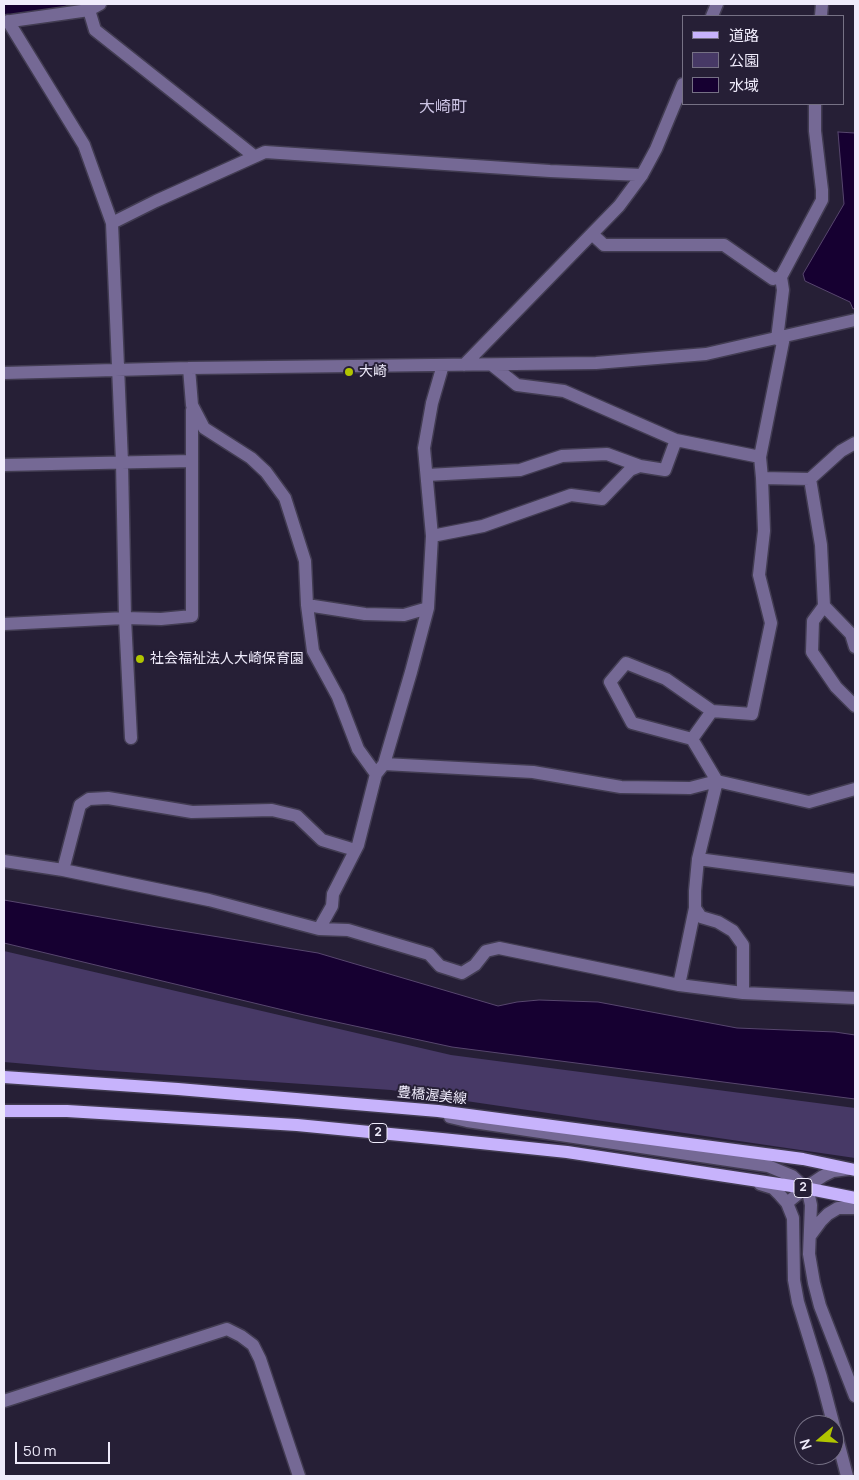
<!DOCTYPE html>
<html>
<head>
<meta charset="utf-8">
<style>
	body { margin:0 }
	#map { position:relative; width:859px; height:1480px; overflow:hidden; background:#261f36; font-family:Manrope,"Noto Sans JP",sans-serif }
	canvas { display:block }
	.frame { position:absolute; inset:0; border:5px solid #efebfb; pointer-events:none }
	.legend { position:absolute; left:682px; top:15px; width:162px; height:90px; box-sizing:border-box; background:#261f36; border:1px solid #767185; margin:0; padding:6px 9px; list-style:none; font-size:15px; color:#efebfb }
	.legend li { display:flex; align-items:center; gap:10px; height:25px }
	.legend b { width:25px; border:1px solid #767185 }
	.north { position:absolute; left:794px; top:1415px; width:50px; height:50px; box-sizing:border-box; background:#261f36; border:1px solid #767185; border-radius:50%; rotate:252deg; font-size:14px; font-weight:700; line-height:20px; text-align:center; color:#efebfb }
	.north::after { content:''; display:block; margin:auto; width:18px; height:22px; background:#b1c500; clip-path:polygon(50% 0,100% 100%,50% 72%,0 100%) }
	.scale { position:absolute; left:15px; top:1442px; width:95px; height:22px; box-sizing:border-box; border:2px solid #efebfb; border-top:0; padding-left:6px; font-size:15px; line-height:18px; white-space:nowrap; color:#efebfb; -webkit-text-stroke:4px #261f36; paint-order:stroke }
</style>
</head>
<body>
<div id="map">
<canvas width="859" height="1480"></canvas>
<div class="frame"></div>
<ul class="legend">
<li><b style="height:6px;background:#c7b3fc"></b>道路</li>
<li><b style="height:14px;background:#473966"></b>公園</li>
<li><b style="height:14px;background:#160031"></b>水域</li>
</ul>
<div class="north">N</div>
<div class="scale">50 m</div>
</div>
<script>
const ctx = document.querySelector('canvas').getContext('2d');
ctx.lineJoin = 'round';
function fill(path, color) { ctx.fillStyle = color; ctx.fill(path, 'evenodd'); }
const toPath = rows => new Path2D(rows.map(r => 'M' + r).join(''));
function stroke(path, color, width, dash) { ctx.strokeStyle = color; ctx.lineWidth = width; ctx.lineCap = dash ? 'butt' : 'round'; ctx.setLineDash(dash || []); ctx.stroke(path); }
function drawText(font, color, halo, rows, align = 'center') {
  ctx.font = font + ' Manrope,"Noto Sans JP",sans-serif'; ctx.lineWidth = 4; ctx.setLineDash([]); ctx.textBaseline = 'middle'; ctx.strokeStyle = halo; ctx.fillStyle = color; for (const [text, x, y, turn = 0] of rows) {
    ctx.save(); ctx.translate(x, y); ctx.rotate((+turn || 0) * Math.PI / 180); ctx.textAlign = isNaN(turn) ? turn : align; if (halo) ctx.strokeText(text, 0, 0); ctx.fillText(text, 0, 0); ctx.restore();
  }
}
fill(toPath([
	[4,951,451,1055,855,1108,855,1158,391,1090,97,1070,4,1062]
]), '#473966');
const water = toPath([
	[838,132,855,133,855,308,853,309,850,302,805,281,803,274,844,204,838,132],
	[4,900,157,927,318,953,498,1006,517,1002,539,1000,598,1002,737,1028,835,1032,855,1035,855,1099,452,1047,304,1015,4,943,4,900]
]);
fill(water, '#160031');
stroke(water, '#57466e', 1);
stroke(toPath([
	[4,11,55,4]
]), '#160031', 22);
const minor = toPath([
	[89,10,95,30,254,156],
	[712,16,717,4],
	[821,16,822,4],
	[8,21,84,145,112,223,122,462,125,618,131,738],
	[4,22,89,10,100,4],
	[112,223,156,201,265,152,550,171,642,175],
	[592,234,604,245,724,245,773,279,781,277],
	[784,337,760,457,762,478,810,479,841,451,855,443],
	[777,339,783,290,781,277,822,200,822,190,815,131,815,104],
	[464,365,619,206,642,175,656,149,683,84],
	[492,365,517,385,564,391,676,440,760,457],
	[189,368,192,405,204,428,251,458,266,472,285,498,305,561,307,605,313,651,338,697,358,749,376,774],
	[4,373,189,368,596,363,706,354,855,320],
	[4,465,192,461],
	[427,475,520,470,562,456,607,454,640,466],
	[810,479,821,545,824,606,851,634,855,647],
	[432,536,483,526,571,495,602,499,630,470,640,466,665,470,676,440],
	[307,605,365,614,404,615,428,608],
	[824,606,813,621,812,652,836,687,855,706],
	[4,624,125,618,161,619,192,616,192,410],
	[692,739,712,711],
	[384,764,533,772,621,787,690,788,717,781,809,802,855,789],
	[698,859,855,880],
	[4,861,63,870,209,900,319,929,348,930,429,954,440,966,462,973,475,965,486,951,499,948,679,985,743,993,855,998],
	[63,870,80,805,89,799,108,798,192,812,272,810,297,816,322,840,355,850],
	[319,929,332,906,333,894,358,845,376,774,384,764,411,672,428,608,432,536,424,448,432,403,443,365],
	[679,985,695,908],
	[743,993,743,945,733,931,718,922,701,917,695,908,695,891,698,859,717,781,692,739,632,723,610,682,626,663,666,679,712,711,752,714,771,623,759,575,764,531,762,478],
	[450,1117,467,1121,768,1166,792,1176,805,1188,809,1196,811,1205,809,1254,814,1283,820,1306,855,1396],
	[760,1184,773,1188,780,1195,787,1203,793,1218,794,1280,798,1302,821,1377,847,1476],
	[787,1203,805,1188,823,1176,833,1171,849,1169],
	[810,1236,821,1221,828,1214,838,1208,855,1208],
	[4,1401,227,1329,241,1336,253,1345,260,1359,299,1476]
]);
const major = toPath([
	[4,1077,178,1089,438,1111,803,1159,855,1170],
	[4,1111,67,1111,297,1125,442,1139,567,1152,805,1188,855,1198]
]);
stroke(minor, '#423c52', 15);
stroke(major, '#423c52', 15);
stroke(minor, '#756995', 12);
stroke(major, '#c7b3fc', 12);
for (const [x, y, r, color] of [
	[349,372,5,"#b1c500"],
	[140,659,5,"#b1c500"]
]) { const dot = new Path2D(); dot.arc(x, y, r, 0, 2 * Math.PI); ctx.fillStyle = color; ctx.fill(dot); stroke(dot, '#261f36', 2); }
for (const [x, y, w] of [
	[378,1133,18],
	[803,1188,18]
]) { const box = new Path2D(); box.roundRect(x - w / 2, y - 9.5, w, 19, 4); ctx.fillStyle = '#261f36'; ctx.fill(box); stroke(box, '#efebfb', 1); }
drawText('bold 12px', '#efebfb', null, [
	["2",378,1133],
	["2",803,1188]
]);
drawText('14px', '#efebfb', '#261f36', [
	["大崎",359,372],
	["社会福祉法人大崎保育園",150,659]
], 'left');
drawText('14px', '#efebfb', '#261f36', [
	["豊橋渥美線",432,1096,6]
]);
drawText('16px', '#ccc4e4', '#261f36', [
	["大崎町",443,108]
]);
</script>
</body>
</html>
